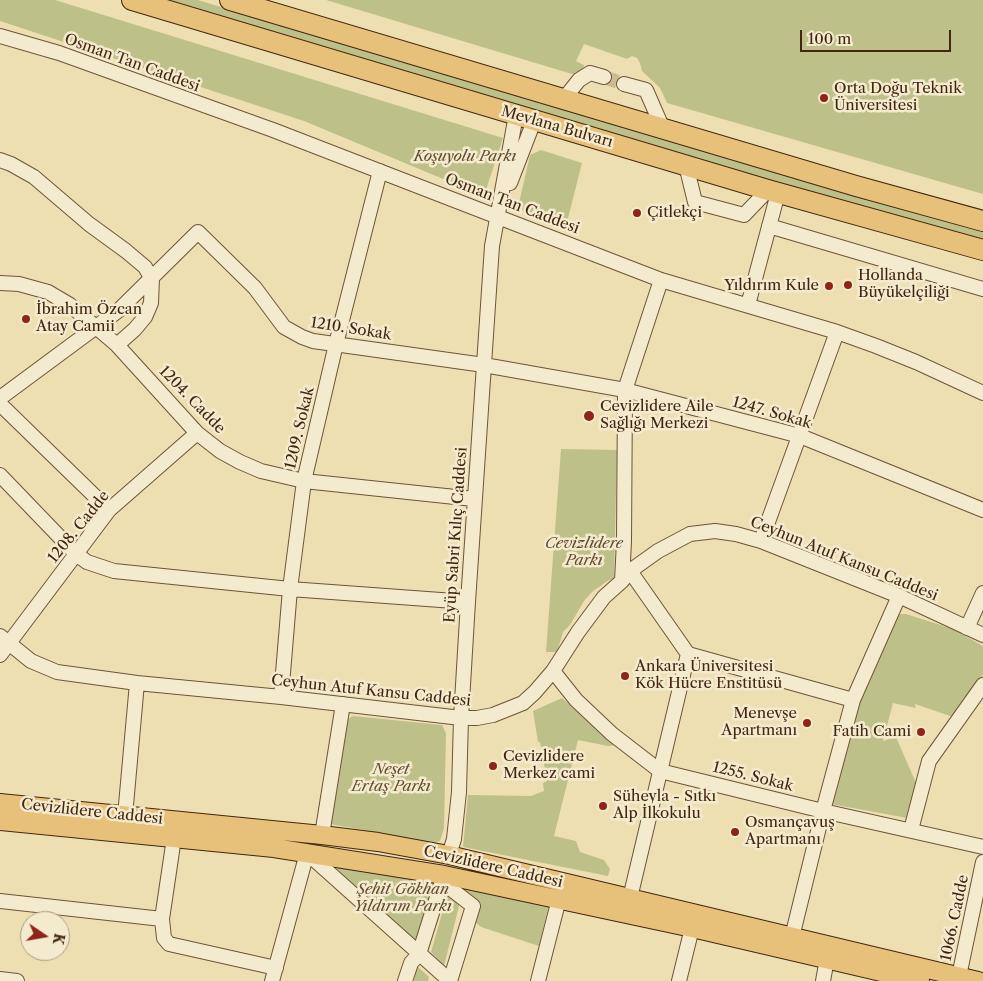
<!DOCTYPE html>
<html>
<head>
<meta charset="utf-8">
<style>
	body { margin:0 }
	#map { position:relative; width:983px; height:981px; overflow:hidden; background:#eedfb3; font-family:"Libre Caslon Text",serif }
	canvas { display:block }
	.north { position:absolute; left:20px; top:911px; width:50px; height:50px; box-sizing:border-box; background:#f4eace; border:1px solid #ad9c82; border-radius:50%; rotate:102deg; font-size:14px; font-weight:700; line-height:20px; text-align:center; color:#432610 }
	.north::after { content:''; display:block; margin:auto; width:18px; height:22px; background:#8f2418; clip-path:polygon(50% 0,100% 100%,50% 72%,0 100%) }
	.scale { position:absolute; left:800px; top:30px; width:151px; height:22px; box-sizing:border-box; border:2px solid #432610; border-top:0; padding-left:6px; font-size:15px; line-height:18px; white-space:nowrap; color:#432610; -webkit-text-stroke:4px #f4eace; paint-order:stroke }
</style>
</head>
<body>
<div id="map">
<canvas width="983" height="981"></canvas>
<div class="north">K</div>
<div class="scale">100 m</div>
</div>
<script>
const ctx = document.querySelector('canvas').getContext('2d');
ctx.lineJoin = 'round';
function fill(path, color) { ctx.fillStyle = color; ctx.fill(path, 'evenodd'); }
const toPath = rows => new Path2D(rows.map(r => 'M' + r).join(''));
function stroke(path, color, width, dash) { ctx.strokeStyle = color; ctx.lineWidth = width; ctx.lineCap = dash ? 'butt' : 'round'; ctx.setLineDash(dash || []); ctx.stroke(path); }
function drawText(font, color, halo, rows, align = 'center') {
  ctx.font = font + ' "Libre Caslon Text",serif'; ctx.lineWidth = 5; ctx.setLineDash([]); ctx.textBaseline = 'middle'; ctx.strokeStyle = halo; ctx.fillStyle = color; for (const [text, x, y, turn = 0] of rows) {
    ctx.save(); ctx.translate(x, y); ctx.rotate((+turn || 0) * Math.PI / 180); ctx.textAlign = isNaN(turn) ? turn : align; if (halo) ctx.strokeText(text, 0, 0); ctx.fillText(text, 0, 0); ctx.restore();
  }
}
fill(toPath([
	[0,0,55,0,503,138,484,196,304,121,0,21],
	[163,0,198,0,456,78,983,231,983,241,837,201],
	[326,0,983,0,983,194,667,103,660,88,642,71,640,63,637,58,632,56,627,59,584,44,576,61,584,65,583,69,576,74,572,74],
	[541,150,582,163,565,230,524,213,519,203,530,155],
	[561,449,617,450,614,578,606,582,592,592,584,601,570,625,563,632,557,652,546,652],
	[895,614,906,614,953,629,983,646,983,675,953,717,915,704,916,708,893,703,883,741,896,737,916,783,907,818,831,804,856,703],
	[562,698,616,745,608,746,578,740,554,836,576,841,580,852,604,860,610,869,608,876,463,847,468,795,531,796,544,791,543,783,547,781,540,742,538,742,533,711],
	[353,716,442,725,446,733,444,828,440,841,434,843,330,824,345,721],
	[331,863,435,882,416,942,411,941],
	[458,885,549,904,539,946,481,927,476,923],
	[447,896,450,896,459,904,459,906,444,966,431,952],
	[417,966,429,977,428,981,414,981]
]), '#bec089');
stroke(toPath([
	[604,77,624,84]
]), '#ccba92', 14, [14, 7]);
const minor = toPath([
	[0,36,59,53,273,130,661,280,837,332,876,346,916,362,983,393],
	[624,84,646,90,663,129],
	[563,100,579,80,590,73,604,77],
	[0,160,11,164,34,177,89,224,126,251,145,267,152,279,151,303,145,317,135,329,117,345],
	[686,165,695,202,744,215,768,190],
	[510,183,534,121],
	[769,226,983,289],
	[0,283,19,284,48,292,70,305,117,345,197,433,220,451,240,462,261,471,304,481,474,499],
	[748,305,778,193],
	[0,398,119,310,198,232,255,288,284,327,302,337,313,341,484,365,625,390,800,436,983,510],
	[0,404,109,510],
	[0,475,76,554,87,562,114,571,290,589,468,602],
	[761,541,837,332],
	[630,571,688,654,853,700],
	[622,581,624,541,625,390,661,280],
	[967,628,983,593],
	[0,636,31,661,57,672,137,683,281,697,461,718,477,718,493,715,523,703,535,692,553,671,578,632,604,597,622,581,630,571,658,551,690,534,715,531,736,534,761,541,899,596,983,635],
	[0,655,109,510,197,433],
	[553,671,576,700,612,734,660,771,823,811,983,847],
	[281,697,290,589,304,481,336,344,380,171],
	[125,816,137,683],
	[911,830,929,761,983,685],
	[322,835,343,704],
	[174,838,162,919,164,938,169,944,276,968],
	[449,855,454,839,459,792,461,718,468,602,492,246,516,115],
	[442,882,473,906,450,981],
	[630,898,688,654],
	[0,901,162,919],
	[792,937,823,811,853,700,899,596],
	[0,979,17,981],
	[272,981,307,853,450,981],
	[405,981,411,963,419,954,444,875],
	[538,981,559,899],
	[679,981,692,928],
	[823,981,827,959],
	[958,981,983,862]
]);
const major = toPath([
	[0,803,322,835,378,842,449,855,978,981],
	[0,821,274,848,444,875,692,928,920,981]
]);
const highway = toPath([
	[132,0,768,190,983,250],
	[230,0,856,186,983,221]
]);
stroke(minor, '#6e5439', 16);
stroke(major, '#432610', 20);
stroke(highway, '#432610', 22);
stroke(minor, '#f4eace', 14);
stroke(major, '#e7c07a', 18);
stroke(highway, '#e7c07a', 20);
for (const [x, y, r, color] of [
	[824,98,5,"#8f2418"],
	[637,213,5,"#8f2418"],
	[848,285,5,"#8f2418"],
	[829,286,5,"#8f2418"],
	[26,319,5,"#8f2418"],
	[589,416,6,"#8f2418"],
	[625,676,5,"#8f2418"],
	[807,723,5,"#8f2418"],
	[921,732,5,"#8f2418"],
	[493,766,5,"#8f2418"],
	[603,806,5,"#8f2418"],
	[735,832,5,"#8f2418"]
]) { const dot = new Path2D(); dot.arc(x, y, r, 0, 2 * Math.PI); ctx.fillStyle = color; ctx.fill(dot); stroke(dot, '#f4eace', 2); }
drawText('15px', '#432610', '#f4eace', [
	["Osman Tan Caddesi",132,63,20],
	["Mevlana Bulvarı",557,127,16],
	["Osman Tan Caddesi",512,204,21],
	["1210. Sokak",351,329,9],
	["1204. Cadde",192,400,46],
	["1247. Sokak",772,413,16],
	["1209. Sokak",300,428,-77],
	["1208. Cadde",79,527,-51],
	["Eyüp Sabri Kılıç Caddesi",456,535,-86],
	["Ceyhun Atuf Kansu Caddesi",844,559,22],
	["Ceyhun Atuf Kansu Caddesi",371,691,6],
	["1255. Sokak",753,777,14],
	["Cevizlidere Caddesi",92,812,6],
	["Cevizlidere Caddesi",493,867,13],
	["1066. Cadde",955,918,-78]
]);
drawText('15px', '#432610', '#f4eace', [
	["Orta Doğu Teknik",834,89],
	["Üniversitesi",834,106],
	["Çitlekçi",647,213],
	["Hollanda",858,276],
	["Büyükelçiliği",858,293],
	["Yıldırım Kule",819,286,"right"],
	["İbrahim Özcan",36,310],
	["Atay Camii",36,327],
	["Cevizlidere Aile",600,407],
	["Sağlığı Merkezi",600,424],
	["Ankara Üniversitesi",635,667],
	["Kök Hücre Enstitüsü",635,684],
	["Menevşe",797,714,"right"],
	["Apartmanı",797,731,"right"],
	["Fatih Cami",911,732,"right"],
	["Cevizlidere",503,757],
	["Merkez cami",503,774],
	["Süheyla - Sıtkı",613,797],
	["Alp İlkokulu",613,814],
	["Osmançavuş",745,823],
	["Apartmanı",745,840]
], 'left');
drawText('italic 15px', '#624c2e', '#f4eace', [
	["Koşuyolu Parkı",465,157],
	["Cevizlidere",584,544],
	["Parkı",584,561],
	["Neşet",391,770],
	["Ertaş Parkı",391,787],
	["Şehit Gökhan",403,890],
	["Yıldırım Parkı",403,907]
]);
</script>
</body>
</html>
